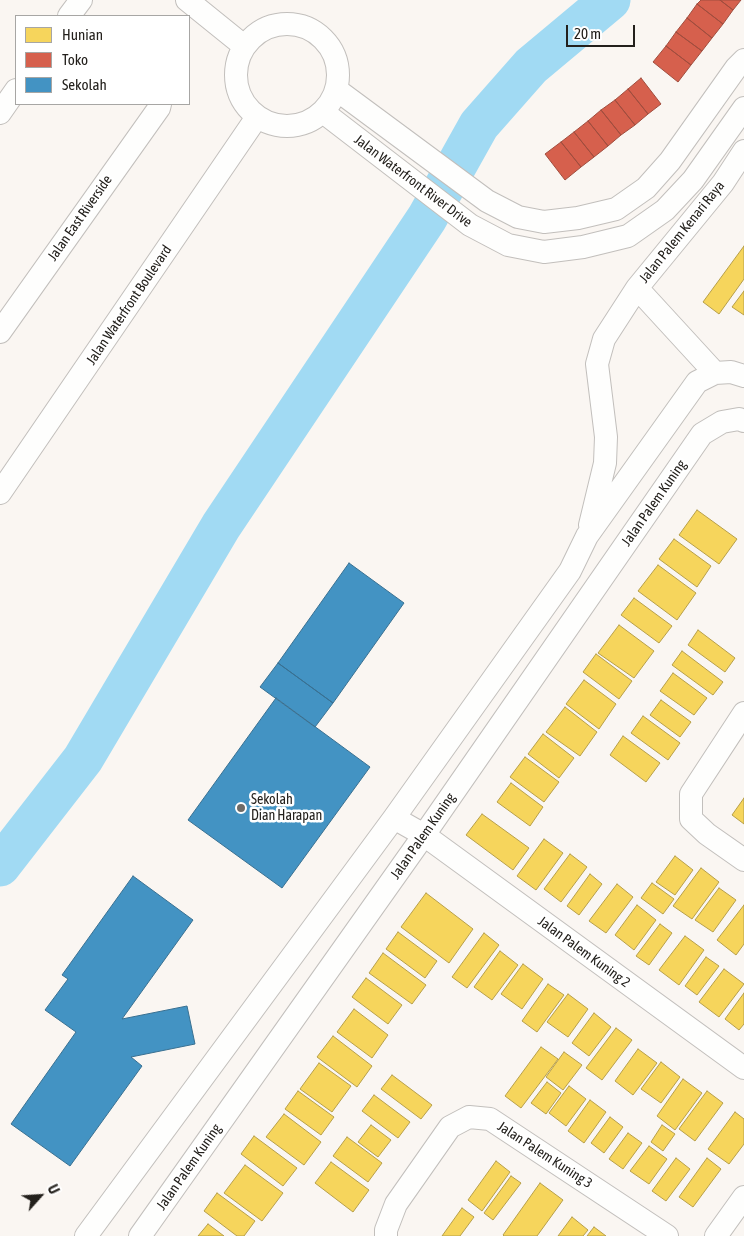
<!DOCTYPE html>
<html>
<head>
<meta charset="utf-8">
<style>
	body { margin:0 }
	#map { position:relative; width:744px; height:1236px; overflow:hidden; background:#faf6f2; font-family:"Asap Condensed",sans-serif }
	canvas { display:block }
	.legend { position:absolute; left:15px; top:15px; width:175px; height:90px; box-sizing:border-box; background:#fff; border:1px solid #a7a6a4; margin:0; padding:6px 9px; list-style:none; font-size:15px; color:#23201c }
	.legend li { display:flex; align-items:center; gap:10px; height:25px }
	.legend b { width:25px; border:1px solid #a7a6a4 }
	.north { position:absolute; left:15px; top:1171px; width:50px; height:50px; -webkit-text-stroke:4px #fff; paint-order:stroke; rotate:64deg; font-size:14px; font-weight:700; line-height:20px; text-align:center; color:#23201c }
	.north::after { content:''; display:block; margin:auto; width:18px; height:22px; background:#23201c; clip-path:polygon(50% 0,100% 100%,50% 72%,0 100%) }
	.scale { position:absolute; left:566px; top:25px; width:69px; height:22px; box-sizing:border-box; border:2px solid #23201c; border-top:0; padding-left:6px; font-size:15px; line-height:18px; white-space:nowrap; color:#23201c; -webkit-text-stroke:4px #fff; paint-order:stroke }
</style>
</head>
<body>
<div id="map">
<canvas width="744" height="1236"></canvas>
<ul class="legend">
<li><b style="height:14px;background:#f6d55c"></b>Hunian</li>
<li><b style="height:14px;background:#d6604d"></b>Toko</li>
<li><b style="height:14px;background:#4393c3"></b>Sekolah</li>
</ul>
<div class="north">U</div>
<div class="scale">20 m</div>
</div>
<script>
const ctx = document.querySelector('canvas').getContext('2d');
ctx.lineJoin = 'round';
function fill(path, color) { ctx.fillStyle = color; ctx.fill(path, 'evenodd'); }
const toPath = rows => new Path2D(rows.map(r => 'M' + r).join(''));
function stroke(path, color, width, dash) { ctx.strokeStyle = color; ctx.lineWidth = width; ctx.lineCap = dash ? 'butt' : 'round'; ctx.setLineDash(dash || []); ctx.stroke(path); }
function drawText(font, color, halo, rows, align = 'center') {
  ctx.font = font + ' "Asap Condensed",sans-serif'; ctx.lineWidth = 5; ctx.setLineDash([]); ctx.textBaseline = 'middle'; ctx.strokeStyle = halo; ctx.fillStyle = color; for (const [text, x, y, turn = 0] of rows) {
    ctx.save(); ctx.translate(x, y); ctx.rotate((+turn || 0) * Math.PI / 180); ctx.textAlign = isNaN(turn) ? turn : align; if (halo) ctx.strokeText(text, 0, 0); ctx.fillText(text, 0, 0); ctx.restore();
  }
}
const homes = toPath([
	[744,246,744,279,719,314,703,302,744,246],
	[744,291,744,315,732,307,744,291],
	[697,510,737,539,719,564,679,535,697,510],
	[674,539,711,566,697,587,659,559,674,539],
	[658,565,696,593,677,620,638,591,658,565],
	[634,598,672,626,659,643,621,615,634,598],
	[619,625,654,651,634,678,598,653,619,625],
	[698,630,735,658,725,672,688,645,698,630],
	[682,651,723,682,713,695,672,665,682,651],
	[596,654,632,681,619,699,583,672,596,654],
	[673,673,707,698,694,715,660,691,673,673],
	[584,680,616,704,599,729,566,704,584,680],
	[661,700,691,722,680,737,650,715,661,700],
	[565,707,597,732,580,756,546,732,565,707],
	[643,716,680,743,668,760,631,733,643,716],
	[543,734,574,758,559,778,528,754,543,734],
	[623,736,660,763,646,782,610,755,623,736],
	[525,757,559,782,544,802,510,777,525,757],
	[511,783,543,807,530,826,497,802,511,783],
	[744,798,744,824,732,815,744,798],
	[482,814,529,848,513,870,466,835,482,814],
	[544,839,563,853,536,890,517,876,544,839],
	[570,854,587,867,561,902,544,889,570,854],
	[675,856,693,870,675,895,656,882,675,856],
	[701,868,719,882,692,919,673,906,701,868],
	[590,874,602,884,579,915,567,906,590,874],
	[652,883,674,899,663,914,641,898,652,883],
	[617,884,633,897,606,933,589,921,617,884],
	[719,888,736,900,713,932,695,920,719,888],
	[426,893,473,929,449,963,401,927,426,893],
	[637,905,656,920,634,950,615,935,637,905],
	[744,905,744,944,736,955,717,940,744,905],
	[660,924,672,933,649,965,636,956,660,924],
	[398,932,437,961,425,978,386,949,398,932],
	[484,933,499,945,467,988,452,977,484,933],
	[685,936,704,950,679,985,659,970,685,936],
	[500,951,518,965,492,1000,474,987,500,951],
	[383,953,426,985,412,1004,369,973,383,953],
	[706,957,719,966,697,995,685,986,706,957],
	[523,964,543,979,522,1009,501,994,523,964],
	[724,969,744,984,719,1017,699,1002,724,969],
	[366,978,402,1005,388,1024,352,997,366,978],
	[548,984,564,995,537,1032,522,1021,548,984],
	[744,993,744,1024,739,1030,725,1019,744,993],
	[568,994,588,1009,568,1037,547,1022,568,994],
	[354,1009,388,1035,372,1058,337,1032,354,1009],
	[594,1013,611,1027,589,1056,572,1043,594,1013],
	[616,1028,632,1040,602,1080,586,1068,616,1028],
	[333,1036,372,1066,357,1087,317,1057,333,1036],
	[541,1047,558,1059,521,1108,505,1096,541,1047],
	[638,1049,657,1063,633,1095,615,1081,638,1049],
	[564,1052,582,1065,563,1090,546,1077,564,1052],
	[661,1062,680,1077,661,1103,641,1089,661,1062],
	[319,1063,351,1086,332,1112,300,1089,319,1063],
	[392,1075,432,1105,421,1119,381,1089,392,1075],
	[683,1079,702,1093,675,1130,657,1116,683,1079],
	[547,1082,561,1093,546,1114,531,1103,547,1082],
	[569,1086,586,1099,566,1126,549,1113,569,1086],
	[298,1091,334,1117,321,1135,285,1109,298,1091],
	[707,1091,723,1103,695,1141,679,1129,707,1091],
	[374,1095,410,1122,398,1138,362,1111,374,1095],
	[590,1100,606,1112,584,1143,568,1131,590,1100],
	[735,1112,744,1119,744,1144,729,1164,708,1149,735,1112],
	[284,1114,321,1142,304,1165,266,1137,284,1114],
	[610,1117,623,1127,604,1153,591,1143,610,1117],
	[371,1125,391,1140,378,1157,358,1142,371,1125],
	[662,1125,675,1134,663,1151,651,1142,662,1125],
	[628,1133,642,1143,623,1169,609,1159,628,1133],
	[254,1136,297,1168,283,1186,241,1154,254,1136],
	[347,1137,382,1163,368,1182,333,1156,347,1137],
	[649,1146,667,1159,649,1184,630,1171,649,1146],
	[676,1158,690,1169,666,1201,652,1191,676,1158],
	[707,1158,721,1169,693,1207,679,1197,707,1158],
	[496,1161,510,1172,482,1211,468,1200,496,1161],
	[331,1162,369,1190,353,1212,315,1183,331,1162],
	[245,1165,283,1193,262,1221,224,1193,245,1165],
	[511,1176,521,1183,493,1220,484,1213,511,1176],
	[540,1183,563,1200,537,1236,504,1236,503,1235,540,1183],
	[217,1193,255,1221,244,1236,237,1236,204,1211,217,1193],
	[462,1208,474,1217,460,1236,442,1236,462,1208],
	[572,1217,588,1230,583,1236,558,1236,572,1217],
	[208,1224,224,1236,198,1236,208,1224],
	[594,1227,606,1236,587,1236,594,1227]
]);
fill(homes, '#f6d55c');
stroke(homes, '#b79f49', 1);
const shops = toPath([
	[701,0,720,0,733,10,723,24,697,4,701,0],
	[720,0,741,0,733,10,720,0],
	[697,4,723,24,712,38,687,18,697,4],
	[687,18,712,38,702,51,676,32,687,18],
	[676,32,702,51,691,65,666,46,676,32],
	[666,46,691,65,678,82,653,62,666,46],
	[641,78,661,104,648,114,628,89,641,78],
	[628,89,648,114,635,125,615,100,628,89],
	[615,100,635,125,621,135,601,110,615,100],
	[601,110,621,135,608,146,588,121,601,110],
	[588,121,608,146,594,157,574,132,588,121],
	[574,132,594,157,581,167,561,142,574,132],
	[561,142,581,167,565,180,545,154,561,142]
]);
fill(shops, '#d6604d');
stroke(shops, '#a04d3e', 1);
const schools = toPath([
	[349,563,404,603,333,703,278,663,349,563],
	[278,663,333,703,315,727,260,687,278,663],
	[276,698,370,767,282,888,188,820,276,698],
	[133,876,193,920,122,1019,187,1006,195,1044,131,1057,142,1066,70,1166,11,1124,76,1032,45,1010,68,979,62,975,133,876]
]);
fill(schools, '#4393c3');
stroke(schools, '#397091', 1);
stroke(toPath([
	[0,866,83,759,221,526,427,218,479,125,531,66,610,0]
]), '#a1daf3', 41);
const street = toPath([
	[187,0,244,46],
	[69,16,81,0],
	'236 75a51 51 0 1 1 102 0a51 51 0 1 1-102 0Z',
	[337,90,487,201,518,217,544,222,578,218,616,209,646,188,670,161,736,68,744,60],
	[323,112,470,225,508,245,544,252,583,247,628,236,665,210,693,180,744,108],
	[0,113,16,90],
	[637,288,715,373],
	[0,332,159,108,160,104],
	[0,493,257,117],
	[590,525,605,463,606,437,597,364,604,339,637,288,723,183,744,151],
	[744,713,691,794,691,819,707,834,744,860],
	[394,818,424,835,744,1068],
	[86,1236,394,818,570,571,587,536,697,382,715,373,731,372,744,376],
	[140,1236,424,835,702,434,722,422,739,419,744,421],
	[386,1236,386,1230,396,1204,450,1127,469,1117,490,1119,667,1236],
	[716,1236,744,1197]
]);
stroke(street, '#c2bfbc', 24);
stroke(street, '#fefefd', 22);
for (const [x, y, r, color] of [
	[241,808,5,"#6e6b67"]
]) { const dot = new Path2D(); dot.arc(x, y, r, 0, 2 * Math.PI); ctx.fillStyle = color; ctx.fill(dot); stroke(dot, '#fff', 2); }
drawText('14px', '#23201c', '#fff', [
	["Jalan Waterfront River Drive",413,181,37],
	["Jalan East Riverside",80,218,-55],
	["Jalan Palem Kenari Raya",682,232,-51],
	["Jalan Waterfront Boulevard",129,305,-56],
	["Jalan Palem Kuning",654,503,-55],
	["Jalan Palem Kuning",423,836,-55],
	["Jalan Palem Kuning 2",584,952,36],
	["Jalan Palem Kuning 3",545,1155,33],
	["Jalan Palem Kuning",189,1167,-55]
]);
drawText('14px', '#23201c', '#fff', [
	["Sekolah",251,800],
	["Dian Harapan",251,816]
], 'left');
</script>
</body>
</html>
